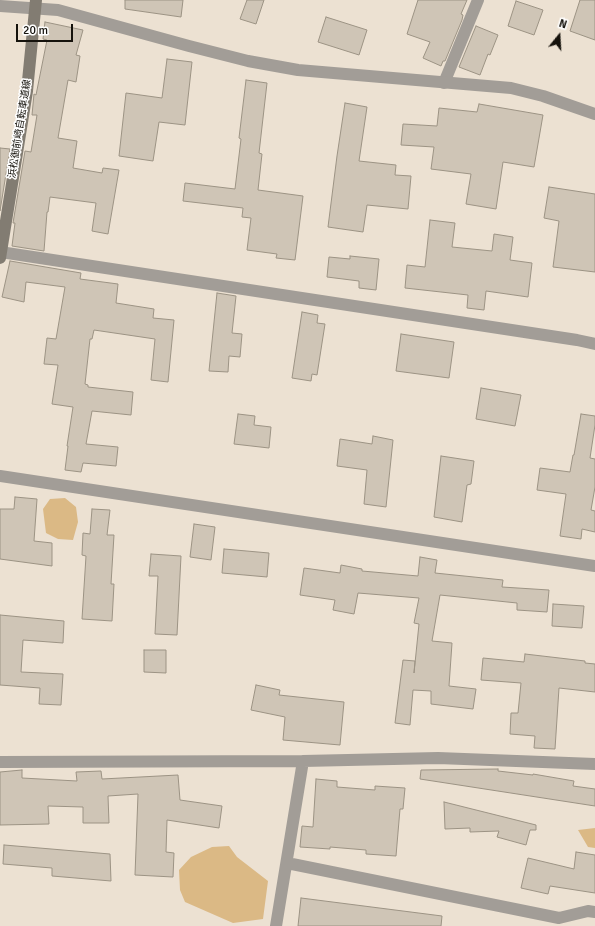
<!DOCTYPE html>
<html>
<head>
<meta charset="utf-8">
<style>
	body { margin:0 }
	#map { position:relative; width:595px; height:926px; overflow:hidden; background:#ece1d2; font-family:Signika,sans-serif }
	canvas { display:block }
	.north { position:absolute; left:539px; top:16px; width:40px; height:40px; -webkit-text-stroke:3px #fff; paint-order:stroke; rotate:18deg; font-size:11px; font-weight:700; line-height:16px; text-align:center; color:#15120c }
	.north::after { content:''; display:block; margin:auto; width:14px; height:18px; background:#15120c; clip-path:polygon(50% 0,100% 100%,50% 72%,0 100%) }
	.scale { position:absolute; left:16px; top:24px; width:57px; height:18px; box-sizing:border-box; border:2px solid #15120c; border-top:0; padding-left:5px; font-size:12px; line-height:14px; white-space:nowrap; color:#15120c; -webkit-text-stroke:3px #fff; paint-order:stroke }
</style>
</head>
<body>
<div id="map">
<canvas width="595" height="926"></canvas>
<div class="north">N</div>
<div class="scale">20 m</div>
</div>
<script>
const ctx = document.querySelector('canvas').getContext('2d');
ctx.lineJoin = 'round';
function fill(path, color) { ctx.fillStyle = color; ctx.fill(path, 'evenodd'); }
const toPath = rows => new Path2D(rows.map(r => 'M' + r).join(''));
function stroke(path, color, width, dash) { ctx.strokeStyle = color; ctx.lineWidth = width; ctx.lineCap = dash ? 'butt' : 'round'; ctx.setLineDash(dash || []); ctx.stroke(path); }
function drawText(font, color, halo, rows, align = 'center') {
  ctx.font = font + ' Signika,"Noto Sans JP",sans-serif'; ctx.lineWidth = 3; ctx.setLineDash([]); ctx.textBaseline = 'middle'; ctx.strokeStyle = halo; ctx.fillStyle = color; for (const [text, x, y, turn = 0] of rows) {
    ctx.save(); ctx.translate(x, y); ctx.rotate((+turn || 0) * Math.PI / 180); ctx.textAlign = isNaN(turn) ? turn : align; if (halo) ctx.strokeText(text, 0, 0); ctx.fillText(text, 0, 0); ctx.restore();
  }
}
fill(toPath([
	[65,498,76,507,78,522,73,540,58,539,46,533,43,509,50,499],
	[595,828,595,848,588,847,578,830],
	[229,846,237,857,268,881,263,919,233,923,185,902,180,890,179,870,191,857,212,847]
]), '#dbb985');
const building = toPath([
	[125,0,183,0,181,17,125,9,125,0],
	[247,0,264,0,256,24,240,19,247,0],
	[418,0,467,0,461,14,463,15,462,20,445,61,443,61,441,66,423,58,430,42,407,34,418,0],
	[580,0,595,0,595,40,570,31,580,0],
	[516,1,543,10,534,35,508,26,516,1],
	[326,17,367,30,359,55,318,42,326,17],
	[45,22,83,30,76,55,80,56,76,82,68,80,58,138,77,141,73,168,102,173,103,168,119,170,108,234,92,231,96,203,50,197,48,212,47,212,44,251,12,246,15,223,13,223,25,151,31,152,37,115,32,115,34,94,36,95,47,40,43,39,45,22],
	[476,26,498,35,490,55,488,54,480,75,459,67,476,26],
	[167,59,192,62,185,125,159,122,153,161,119,156,126,93,162,98,167,59],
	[246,80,267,83,259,153,262,154,258,190,303,196,295,260,276,258,277,254,247,250,251,218,242,217,243,208,183,201,185,183,235,189,241,139,239,138,246,80],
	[345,103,367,107,359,161,396,165,395,175,411,176,408,209,367,205,363,232,328,227,337,156,345,103],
	[479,104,543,115,534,167,503,162,496,209,466,204,471,174,431,169,434,147,401,145,403,124,437,126,439,108,477,112,479,104],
	[0,148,10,149,0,211,0,148],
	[549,187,595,194,595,272,553,267,559,221,544,218,549,187],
	[430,220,455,223,452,247,492,251,494,234,513,237,510,260,532,263,528,297,486,291,484,310,467,308,468,295,405,288,407,265,425,267,430,220],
	[350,256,379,259,376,290,359,288,359,281,327,277,329,257,350,259,350,256],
	[10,261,81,273,80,279,118,284,116,303,154,309,153,318,174,320,168,382,151,380,155,339,94,330,92,339,90,339,85,384,88,385,88,387,133,392,131,415,92,411,86,444,118,447,116,466,83,463,81,472,65,470,68,446,67,446,73,407,52,404,58,365,44,364,47,338,56,339,65,287,26,282,24,302,2,297,10,261],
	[217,293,236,296,232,333,242,334,240,357,229,356,228,372,209,371,217,293],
	[302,312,318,315,317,323,325,324,317,375,312,374,311,381,292,378,302,312],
	[401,334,454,342,449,378,396,371,401,334],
	[481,388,521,395,515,426,476,419,481,388],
	[238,414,255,416,254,425,271,427,269,448,234,444,238,414],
	[581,414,595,416,595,425,590,458,595,459,595,487,591,510,595,511,595,532,582,529,581,539,560,536,566,494,537,490,540,468,570,472,573,455,574,455,581,414],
	[373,436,393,440,386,507,364,504,367,470,337,466,340,439,372,444,373,436],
	[441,456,474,461,471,484,467,485,462,522,434,517,441,456],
	[15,497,37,499,34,541,52,543,52,566,0,559,0,509,14,509,15,497],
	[92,509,110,510,107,535,114,535,111,584,114,584,112,621,82,619,86,556,82,555,83,533,90,534,92,509],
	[194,524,215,527,211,560,190,557,194,524],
	[224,549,269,553,267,577,222,573,224,549],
	[151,554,181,556,177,635,155,634,158,576,149,576,151,554],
	[420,557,437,560,435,573,503,580,502,587,549,590,547,612,517,610,517,603,440,595,432,641,452,643,449,686,476,689,473,709,431,704,431,691,413,690,410,725,395,723,403,660,415,661,414,673,419,624,414,623,419,598,358,593,354,614,333,610,335,600,300,595,304,568,340,573,341,565,362,569,362,571,418,576,420,557],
	[553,604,584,606,582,628,552,626,553,604],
	[0,615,64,621,63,643,23,640,21,672,63,674,61,705,39,704,40,688,0,685,0,615],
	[144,650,166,650,166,673,144,672,144,650],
	[525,654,585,661,585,663,595,664,595,692,559,688,555,749,534,748,535,736,510,734,511,713,518,713,521,683,481,680,483,658,524,662,525,654],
	[256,685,280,690,279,695,344,702,340,745,283,740,285,717,251,710,256,685],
	[498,769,498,771,533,775,533,774,574,781,573,786,595,789,595,806,420,779,421,770,498,769],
	[22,770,22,778,77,781,76,772,101,771,102,779,178,775,180,800,222,806,219,828,167,820,166,852,174,853,173,877,135,875,138,794,108,796,109,823,83,823,83,807,48,806,49,824,0,825,0,772,22,770],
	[316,779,337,781,337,787,375,790,375,786,405,788,403,809,400,809,396,856,366,854,366,850,330,847,330,849,300,847,302,826,313,827,316,779],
	[444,802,536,825,536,830,530,830,526,845,497,837,499,831,470,832,470,828,445,829,444,802],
	[4,845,110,854,111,881,52,876,52,868,3,864,4,845],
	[576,852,595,855,595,893,550,886,548,894,521,888,528,858,574,869,576,852],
	[301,898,442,916,441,926,298,926,301,898]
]);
fill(building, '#cfc5b6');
stroke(building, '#9c9384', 1);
stroke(toPath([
	[444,83,478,0],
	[0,252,577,340,595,344],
	[0,762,303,761,438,758,595,764],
	[287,863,559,918,588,911,595,912],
	[276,926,303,761]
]), '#a29d97', 12);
stroke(toPath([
	[0,6,58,10,189,46,248,61,298,70,511,88,543,96,595,114],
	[0,476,595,566]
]), '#a29d97', 12);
stroke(toPath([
	[0,258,27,91,36,0]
]), '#827c72', 12);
drawText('10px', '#15120c', '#fff', [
	["浜松御前崎自転車道線",20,129,-81]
]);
</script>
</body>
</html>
